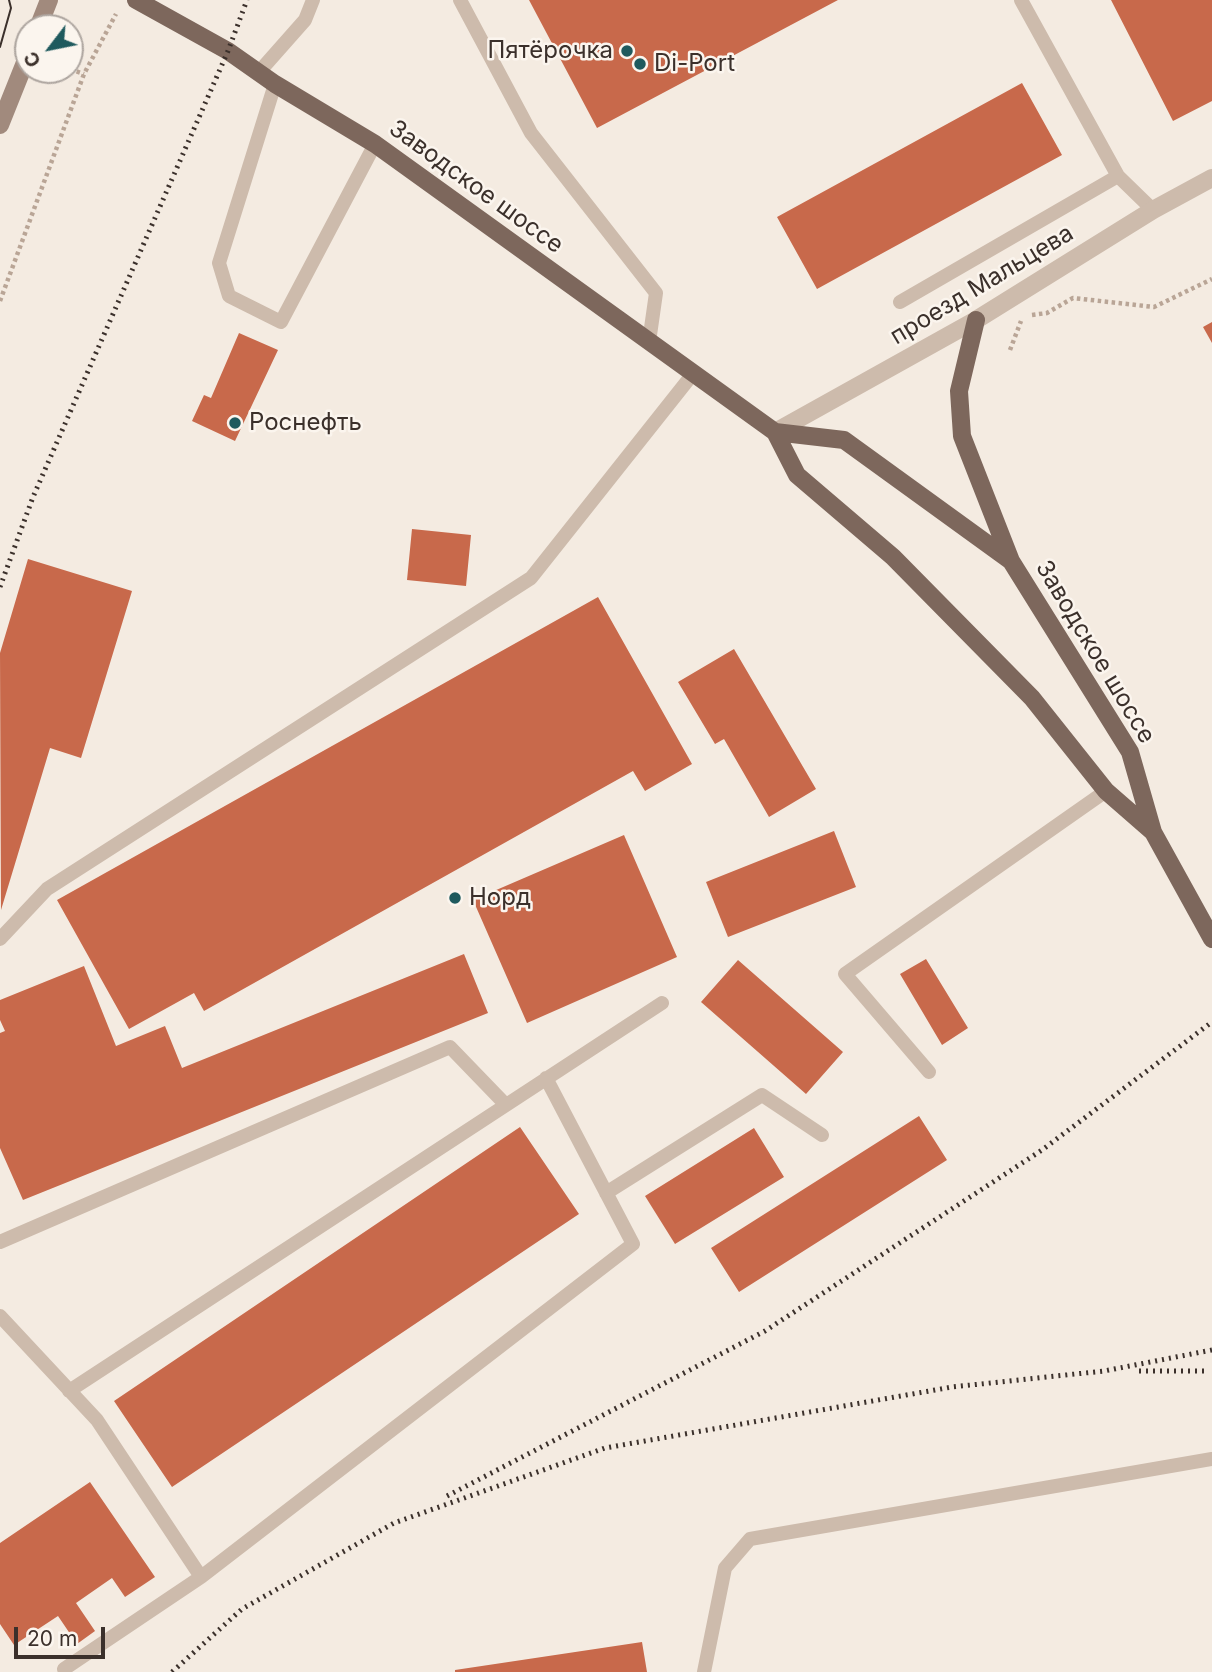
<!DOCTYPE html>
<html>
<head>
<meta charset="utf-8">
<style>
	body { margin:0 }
	#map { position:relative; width:1212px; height:1672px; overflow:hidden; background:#f4ebe1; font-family:Inter,sans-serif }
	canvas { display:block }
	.north { position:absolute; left:14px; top:14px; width:70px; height:70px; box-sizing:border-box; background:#fbf5ee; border:2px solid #aea6a0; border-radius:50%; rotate:238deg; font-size:19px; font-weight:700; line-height:28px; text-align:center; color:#3b302b }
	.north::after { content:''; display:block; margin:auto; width:24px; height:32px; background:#1f5a5e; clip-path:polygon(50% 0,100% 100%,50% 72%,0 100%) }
	.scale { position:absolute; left:14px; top:1627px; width:91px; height:32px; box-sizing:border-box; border:4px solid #3b302b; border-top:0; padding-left:9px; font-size:21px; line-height:24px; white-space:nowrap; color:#3b302b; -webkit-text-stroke:5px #fbf5ee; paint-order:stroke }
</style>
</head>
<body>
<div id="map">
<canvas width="1212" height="1672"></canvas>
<div class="north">С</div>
<div class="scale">20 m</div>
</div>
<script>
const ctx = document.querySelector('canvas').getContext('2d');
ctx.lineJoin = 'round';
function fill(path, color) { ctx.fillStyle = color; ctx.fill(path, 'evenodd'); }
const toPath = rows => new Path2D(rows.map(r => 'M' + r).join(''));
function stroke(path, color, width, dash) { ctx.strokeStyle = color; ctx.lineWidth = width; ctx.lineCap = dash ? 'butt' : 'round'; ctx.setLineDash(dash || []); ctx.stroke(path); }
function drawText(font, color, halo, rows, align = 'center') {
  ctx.font = font + ' Inter,sans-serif'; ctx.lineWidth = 5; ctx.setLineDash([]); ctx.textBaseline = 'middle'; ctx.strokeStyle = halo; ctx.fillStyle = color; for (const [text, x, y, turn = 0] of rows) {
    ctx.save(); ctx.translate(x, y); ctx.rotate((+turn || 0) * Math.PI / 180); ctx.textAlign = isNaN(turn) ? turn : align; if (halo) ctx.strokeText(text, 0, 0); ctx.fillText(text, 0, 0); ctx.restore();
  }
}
fill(toPath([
	[529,0,838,0,597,128],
	[1111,0,1212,0,1212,101,1173,121],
	[1022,83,1062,155,817,289,777,217],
	[1212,322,1212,343,1203,327],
	[239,333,278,350,235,441,192,421,204,395,211,398],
	[412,529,471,535,466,586,407,580],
	[28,559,132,591,81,758,50,748,1,910,0,653],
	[598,597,692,764,645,791,633,771,204,1011,194,993,129,1029,57,900],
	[734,649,816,789,769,817,724,739,715,744,678,682],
	[834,831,856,887,728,937,706,882],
	[624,835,677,957,527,1023,473,900],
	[464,954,488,1013,23,1200,0,1148,0,1033,5,1031,0,1020,0,1000,84,966,116,1046,165,1026,182,1068],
	[926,959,968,1028,942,1045,900,974],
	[738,960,843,1052,806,1094,701,1002],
	[919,1116,947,1160,739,1292,711,1248],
	[520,1127,579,1214,172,1487,114,1401],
	[754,1128,784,1177,675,1244,645,1196],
	[90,1482,155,1577,125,1597,112,1578,76,1603,95,1631,77,1644,58,1616,14,1645,0,1624,0,1543],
	[642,1642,647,1672,455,1672,455,1670]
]), '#c8694b');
stroke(toPath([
	[70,69,84,74],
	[0,301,84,74,116,14],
	[1032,315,1047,313,1073,298,1154,307,1212,279],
	[1010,350,1021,321]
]), '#b9a596', 4.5, [3.5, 3.5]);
stroke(toPath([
	[460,0,531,133,656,293,649,342],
	[1021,0,1118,176,1153,210],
	[259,72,305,20,313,0],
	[275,84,219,263,229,296,281,322,375,144],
	[900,302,1118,176],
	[0,939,47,889,531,578,692,375],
	[929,1072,845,974,1106,791],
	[606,1193,762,1095,822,1135],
	[0,1242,450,1047,506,1105],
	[0,1316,97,1420,201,1577,64,1669],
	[69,1391,662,1003],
	[201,1577,633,1244,546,1078],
	[704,1672,725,1568,750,1539,1212,1459]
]), '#cdbbac', 14);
stroke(toPath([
	[775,432,976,320,1153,210,1212,178]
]), '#cdbbac', 18);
stroke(toPath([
	[38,28,49,0],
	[0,125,28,55]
]), '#a18a7d', 18);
stroke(toPath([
	[136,0,228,51,275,84,375,144,775,432,844,440,1011,561,1130,752,1153,832,1212,939],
	[976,320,959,391,962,436,1011,561],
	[775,432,797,475,893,557,1032,698,1106,791,1153,832]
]), '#7d675c', 18);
stroke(toPath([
	[0,47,11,8,9,0]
]), '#3b302b', 2);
stroke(toPath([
	[0,587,33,497,228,51,247,0],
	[1139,1371,1209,1371],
	[447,1496,765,1331,1042,1150,1212,1022],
	[172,1672,242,1609,394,1523,605,1448,952,1387,1104,1371,1212,1350]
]), '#3b302b', 5, [2, 5]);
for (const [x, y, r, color] of [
	[627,51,7,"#1f5a5e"],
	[640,64,7,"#1f5a5e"],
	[235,423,7,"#1f5a5e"],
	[455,898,7,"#1f5a5e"]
]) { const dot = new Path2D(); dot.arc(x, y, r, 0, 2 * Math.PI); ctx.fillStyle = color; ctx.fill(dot); stroke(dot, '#fbf5ee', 2.5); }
drawText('24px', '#3b302b', '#fbf5ee', [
	["Пятёрочка",613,51,"right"],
	["Di-Port",654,64],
	["Роснефть",249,423],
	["Норд",469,898]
], 'left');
drawText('24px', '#3b302b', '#fbf5ee', [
	["Заводское шоссе",476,187,36],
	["проезд Мальцева",982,285,-31],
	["Заводское шоссе",1095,652,59]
]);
</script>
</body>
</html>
